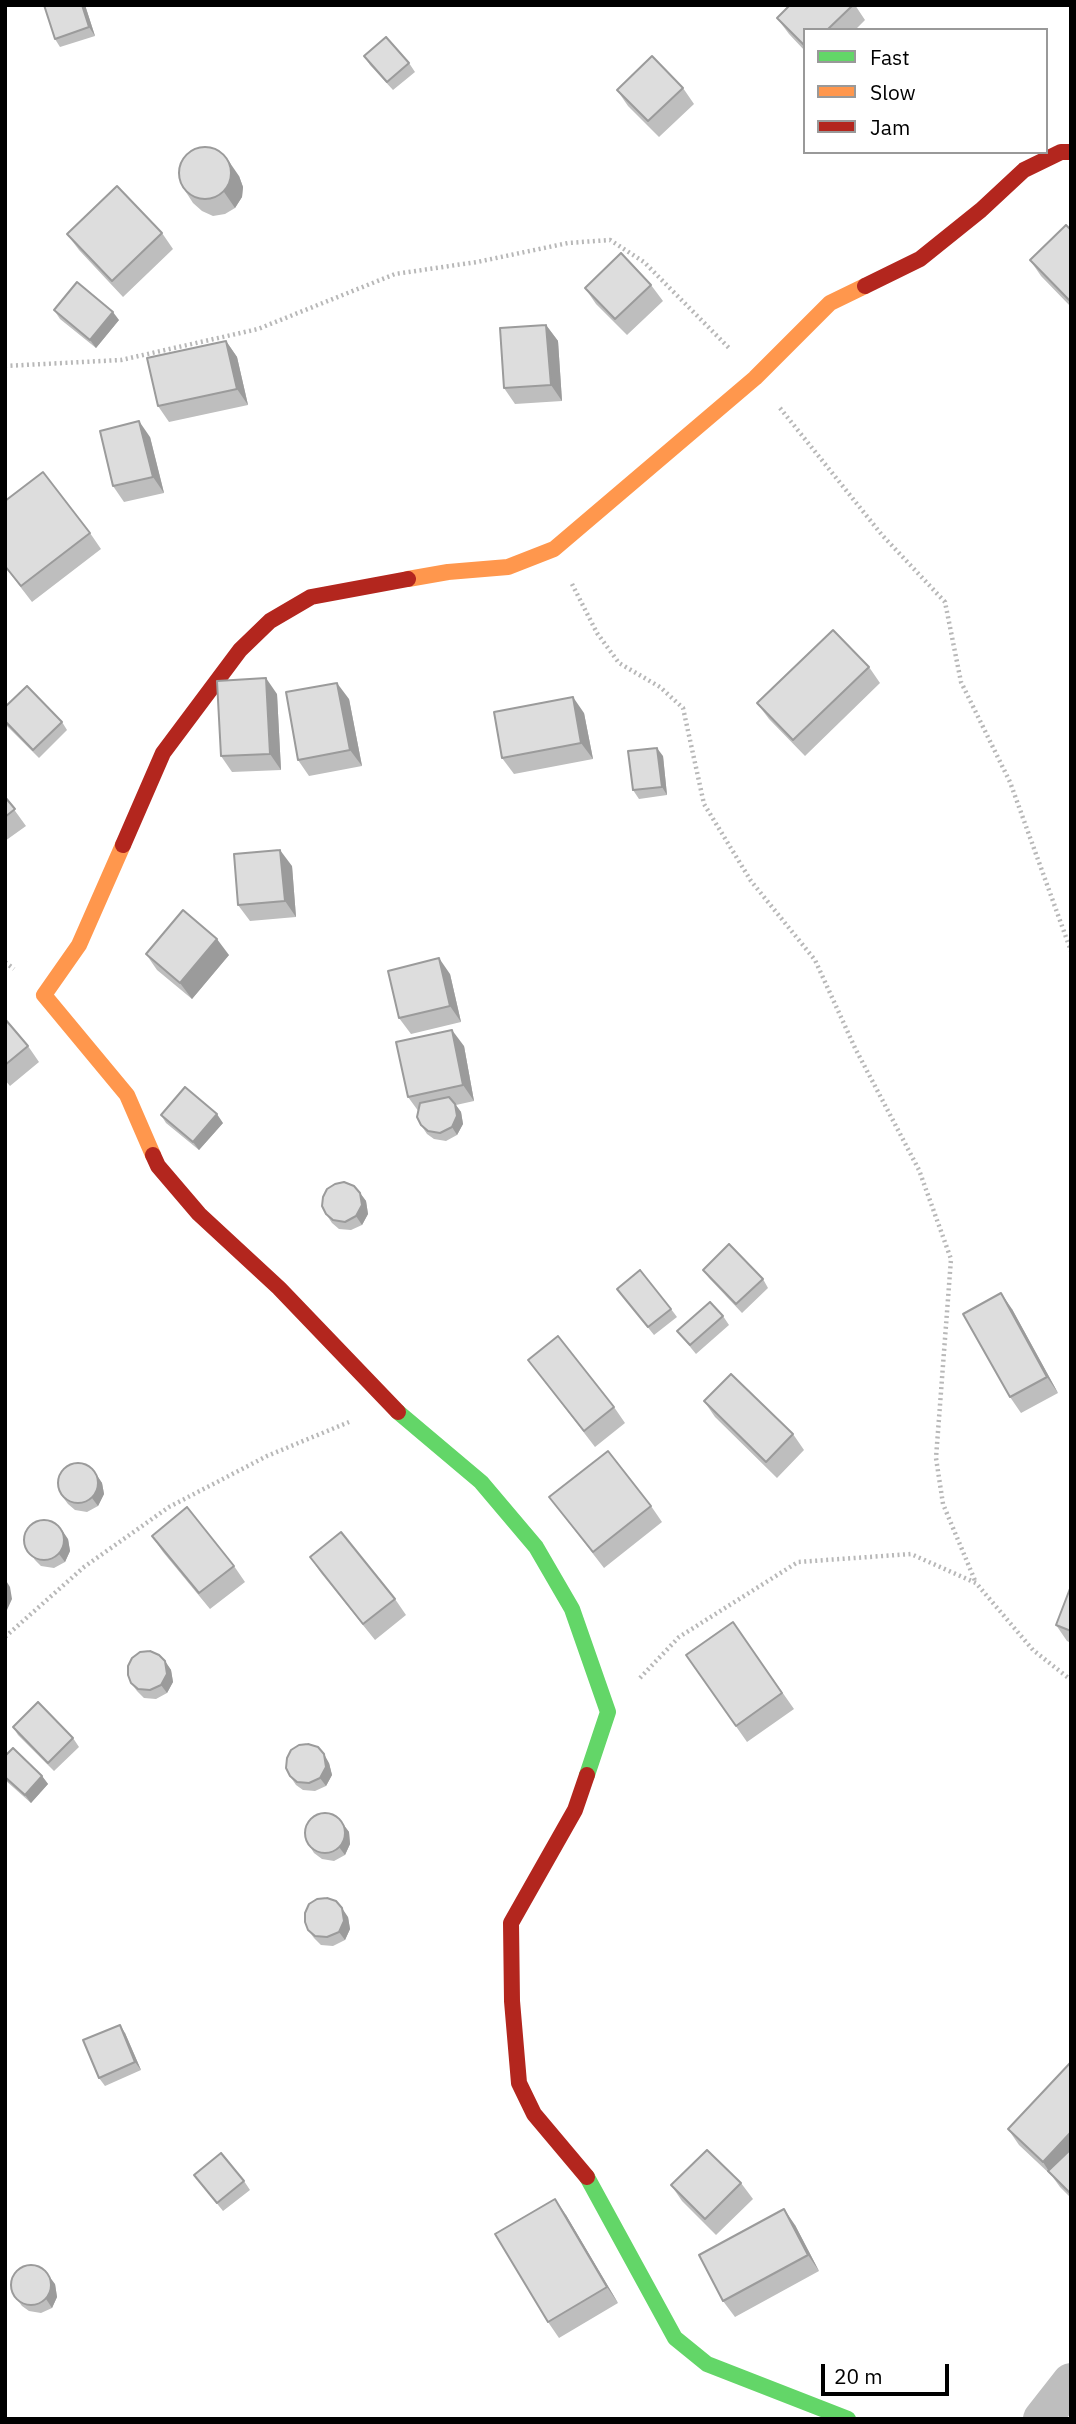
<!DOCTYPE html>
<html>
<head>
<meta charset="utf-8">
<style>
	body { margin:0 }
	#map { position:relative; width:1076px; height:2424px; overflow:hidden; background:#fff; font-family:"IBM Plex Sans",sans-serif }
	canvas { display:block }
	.frame { position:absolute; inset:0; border:7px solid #000; pointer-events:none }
	.legend { position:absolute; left:803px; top:28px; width:245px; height:126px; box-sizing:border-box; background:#fff; border:2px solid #999; margin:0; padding:9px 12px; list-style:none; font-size:21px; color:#000 }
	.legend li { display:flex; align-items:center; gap:14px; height:35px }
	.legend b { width:35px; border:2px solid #999 }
	.scale { position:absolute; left:821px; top:2364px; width:128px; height:32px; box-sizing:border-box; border:4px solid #000; border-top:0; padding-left:9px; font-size:21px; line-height:24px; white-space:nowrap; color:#000; -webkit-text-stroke:5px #fff; paint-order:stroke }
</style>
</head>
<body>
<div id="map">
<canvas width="1076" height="2424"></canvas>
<div class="frame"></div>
<ul class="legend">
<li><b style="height:9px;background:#63d668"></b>Fast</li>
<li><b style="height:9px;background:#ff974d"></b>Slow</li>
<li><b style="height:9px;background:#b3261e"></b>Jam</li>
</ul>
<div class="scale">20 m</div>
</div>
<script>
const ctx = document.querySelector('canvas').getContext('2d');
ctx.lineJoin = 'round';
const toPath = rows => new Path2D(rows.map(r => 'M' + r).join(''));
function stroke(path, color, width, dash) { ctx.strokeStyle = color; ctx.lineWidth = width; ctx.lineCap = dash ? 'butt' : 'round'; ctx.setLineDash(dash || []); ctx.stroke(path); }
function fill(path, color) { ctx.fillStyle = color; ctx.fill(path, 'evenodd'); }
stroke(toPath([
	[5,366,121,360,258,329,395,274,477,262,568,243,610,240,644,262,729,348],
	[780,408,882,535,945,602,961,682,1010,782,1071,951],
	[572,584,597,633,619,663,660,687,683,708,704,804,751,881,815,960,855,1048,919,1170,951,1259,936,1458,943,1504,976,1583],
	[5,962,14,969],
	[5,1637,84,1567,169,1507,267,1456,349,1422],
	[640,1678,679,1637,798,1562,911,1554,976,1583,1033,1650,1071,1680]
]), '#b8b8b8', 4.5, [2, 3.5]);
stroke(toPath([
	[1042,2419,1071,2382]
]), '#bebebe', 38);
stroke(toPath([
	[398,1412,481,1482,536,1547,572,1609,608,1712,587,1775],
	[587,2177,675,2338,707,2364,848,2419]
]), '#63d668', 16);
stroke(toPath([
	[408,579,448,572,508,567,554,549,755,378,830,303,865,286],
	[123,845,79,945,44,995,127,1095,153,1155]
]), '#ff974d', 16);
stroke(toPath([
	[865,286,920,259,981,210,1024,170,1061,152,1071,152],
	[123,845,163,753,240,650,270,621,311,597,408,579],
	[153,1155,158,1166,199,1214,279,1288,398,1412],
	[587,1775,575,1810,511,1923,512,2001,519,2083,534,2114,587,2177]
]), '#b3261e', 16);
fill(toPath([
	[44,5,85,5,95,36,60,47,55,39],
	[790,5,855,5,865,20,855,30,805,30,805,51,789,34,777,18],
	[364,56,409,63,415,72,393,90,370,65],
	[683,88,694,104,659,137,628,106,617,90],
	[239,176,243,187,242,197,235,208,225,214,213,216,202,211,193,203,182,186],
	[1071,230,1071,307,1041,276,1030,260],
	[162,233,173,249,123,297,79,250,67,234],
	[651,285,663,301,627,335,596,304,585,288],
	[54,310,119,320,96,348,60,319],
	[546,325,558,341,562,401,515,404,504,388],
	[226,341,237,357,248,405,169,422,158,406],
	[150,437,164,493,124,502,113,486],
	[5,501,90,533,101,549,32,602,5,567],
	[869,667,880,683,805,756,769,719,757,703],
	[277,694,281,770,232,772,221,756],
	[349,699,362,766,309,776,298,760],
	[5,707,62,722,67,730,39,758,5,724],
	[584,713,593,759,514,774,502,758],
	[663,756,667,795,639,799,633,790],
	[5,797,26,826,5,841],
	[292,866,296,917,250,921,238,905],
	[146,954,229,955,192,999,157,970],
	[450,974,461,1022,411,1034,399,1018],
	[5,1019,28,1046,39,1062,10,1086,5,1080],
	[464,1046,474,1101,456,1105,461,1112,463,1124,457,1135,446,1141,434,1139,427,1134,421,1125,419,1112,408,1097],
	[161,1115,223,1123,199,1150,166,1123],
	[360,1193,366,1201,368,1214,362,1225,351,1230,339,1229,332,1223,326,1214],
	[703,1270,763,1279,768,1288,742,1313,709,1278],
	[617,1289,671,1309,677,1317,654,1335],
	[1012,1309,1058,1393,1021,1413,1010,1397],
	[723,1316,729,1325,696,1354,677,1331],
	[528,1360,614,1407,625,1423,595,1447],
	[704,1401,793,1434,804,1450,777,1478,715,1417],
	[96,1474,102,1483,104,1494,98,1506,87,1512,75,1510,68,1504,62,1496],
	[549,1497,651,1506,662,1522,604,1568],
	[152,1536,234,1566,245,1582,210,1609,163,1552],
	[68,1539,70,1551,65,1562,54,1568,41,1566,35,1560,29,1552],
	[310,1557,395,1599,406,1615,375,1640,321,1573],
	[1071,1586,1071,1643,1067,1641,1056,1625],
	[733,1622,794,1709,747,1742,686,1655],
	[165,1661,171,1670,173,1682,167,1693,156,1699,144,1698,137,1691,131,1683],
	[13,1727,73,1738,79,1747,54,1771,18,1735],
	[5,1756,42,1776,48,1784,31,1803,5,1780],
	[329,1763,332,1775,326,1786,315,1791,303,1790,296,1785,290,1776],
	[343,1824,349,1832,350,1844,345,1855,334,1861,322,1859,314,1853,309,1845],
	[348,1917,350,1929,345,1940,333,1946,321,1945,314,1938,308,1930],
	[125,2033,141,2070,105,2086,99,2078],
	[1071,2062,1071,2198,1060,2187,1052,2176,1019,2145,1008,2129],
	[194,2175,244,2181,250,2190,223,2211],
	[741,2183,753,2199,716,2235,682,2201,671,2185],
	[566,2215,618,2303,559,2338,548,2322],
	[795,2225,819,2271,735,2317,723,2301],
	[55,2284,57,2297,52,2308,41,2313,29,2311,22,2306,16,2298]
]), '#bebebe');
fill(toPath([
	[82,5,85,5,95,36,89,27],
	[228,160,239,176,243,187,242,197,235,208,224,192],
	[113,312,119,320,96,348,90,340],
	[546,325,558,341,562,401,551,385],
	[226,341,237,357,248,405,237,389],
	[139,421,150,437,164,493,153,477],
	[266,678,277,694,281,770,270,754],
	[337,683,349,699,362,766,350,750],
	[573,697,584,713,593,759,581,743],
	[657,748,663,756,667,795,662,787],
	[280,850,292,866,296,917,285,901],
	[217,939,229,955,192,999,180,983],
	[439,958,450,974,461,1022,450,1006],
	[452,1030,464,1046,474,1101,463,1085],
	[455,1104,461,1112,463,1124,457,1135,452,1127],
	[217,1114,223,1123,199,1150,193,1142],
	[360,1193,366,1201,368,1214,362,1225,356,1216],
	[1001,1293,1012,1309,1058,1393,1047,1377],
	[96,1474,102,1483,104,1494,98,1506,92,1498],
	[62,1530,68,1539,70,1551,65,1562,59,1554],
	[5,1579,10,1587,12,1599,7,1610,5,1608],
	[165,1661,171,1670,173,1682,167,1693,161,1685],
	[324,1754,329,1763,332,1775,326,1786,320,1778],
	[42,1776,48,1784,31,1803,25,1795],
	[343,1824,349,1832,350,1844,345,1855,339,1847],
	[342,1908,348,1917,350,1929,345,1940,339,1932],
	[120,2025,125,2033,141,2070,135,2062],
	[1071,2132,1071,2160,1050,2173,1043,2162],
	[555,2199,566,2215,618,2303,607,2287],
	[784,2209,795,2225,819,2271,808,2255],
	[49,2276,55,2284,57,2297,52,2308,46,2299]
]), '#9b9b9b');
const building = toPath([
	[44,5,82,5,89,27,55,39,44,5],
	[790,5,853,5,827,30,805,30,805,46,777,18,790,5],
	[386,37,409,63,387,82,364,56,386,37],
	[652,56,683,88,648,121,617,90,652,56],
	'179 173a26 26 0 1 1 52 0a26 26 0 1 1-52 0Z',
	[117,186,162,233,112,281,67,234,117,186],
	[1066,225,1071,230,1071,302,1030,260,1066,225],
	[621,253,651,285,615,319,585,288,621,253],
	[77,282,113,312,90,340,54,310,77,282],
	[546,325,551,385,504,388,500,328,546,325],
	[226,341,237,389,158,406,147,358,226,341],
	[139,421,153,477,113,486,100,431,139,421],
	[43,472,90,533,21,586,5,566,5,501,43,472],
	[833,630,869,667,793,740,757,703,833,630],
	[266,678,270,754,221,756,217,681,266,678],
	[337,683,350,750,298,760,286,692,337,683],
	[27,686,62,722,33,750,5,721,5,707,27,686],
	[573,697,581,743,502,758,494,712,573,697],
	[657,748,662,787,633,790,628,751,657,748],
	[5,797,15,809,5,817,5,797],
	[280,850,285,901,238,905,234,854,280,850],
	[183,910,217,939,180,983,146,954,183,910],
	[439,958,450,1006,399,1018,388,971,439,958],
	[5,1019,28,1046,5,1065,5,1019],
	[452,1030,463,1085,408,1097,396,1042,452,1030],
	[185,1087,217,1114,193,1142,161,1115,185,1087],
	[449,1097,455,1104,457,1116,452,1127,440,1133,428,1131,421,1125,417,1117,420,1103,449,1097],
	[344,1182,354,1186,360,1193,362,1205,356,1216,345,1222,333,1220,326,1214,322,1206,323,1197,327,1189,335,1184,344,1182],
	[729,1244,763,1279,736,1304,703,1270,729,1244],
	[640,1270,671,1309,648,1327,617,1289,640,1270],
	[1001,1293,1047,1377,1010,1397,963,1314,1001,1293],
	[710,1302,723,1316,690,1345,677,1331,710,1302],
	[558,1336,614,1407,584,1431,528,1360,558,1336],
	[731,1374,793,1434,766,1462,704,1401,731,1374],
	[608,1451,651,1506,593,1552,549,1497,608,1451],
	'58 1483a20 20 0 1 1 40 0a20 20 0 1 1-40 0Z',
	[187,1507,234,1566,199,1593,152,1536,187,1507],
	'24 1540a20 20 0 1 1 40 0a20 20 0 1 1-40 0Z',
	[341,1532,395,1599,363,1624,310,1557,341,1532],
	[1071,1586,1071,1631,1056,1625,1071,1586],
	[733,1622,782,1693,736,1726,686,1655,733,1622],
	[150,1651,159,1655,165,1661,167,1674,161,1685,150,1690,138,1689,131,1683,128,1675,128,1666,132,1658,140,1652,150,1651],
	[38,1702,73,1738,48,1763,13,1727,38,1702],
	[308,1744,318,1747,324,1754,326,1767,320,1778,309,1783,297,1782,290,1776,286,1768,287,1758,291,1750,299,1745,308,1744],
	[13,1748,42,1776,25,1795,5,1777,5,1756,13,1748],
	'305 1833a20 20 0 1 1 40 0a20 20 0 1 1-40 0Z',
	[327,1898,336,1901,342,1908,344,1921,339,1932,327,1937,315,1936,308,1930,305,1922,305,1913,309,1904,317,1899,327,1898],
	[120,2025,135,2062,99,2078,83,2040,120,2025],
	[1071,2062,1071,2132,1043,2162,1008,2129,1071,2062],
	[1071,2149,1071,2194,1048,2171,1071,2149],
	[707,2150,741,2183,705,2219,671,2185,707,2150],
	[221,2153,244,2181,217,2203,194,2175,221,2153],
	[555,2199,607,2287,548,2322,495,2234,555,2199],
	[784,2209,808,2255,723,2301,699,2255,784,2209],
	'11 2285a20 20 0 1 1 40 0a20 20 0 1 1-40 0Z'
]);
fill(building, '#ddd');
stroke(building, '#9b9b9b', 2);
</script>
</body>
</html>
